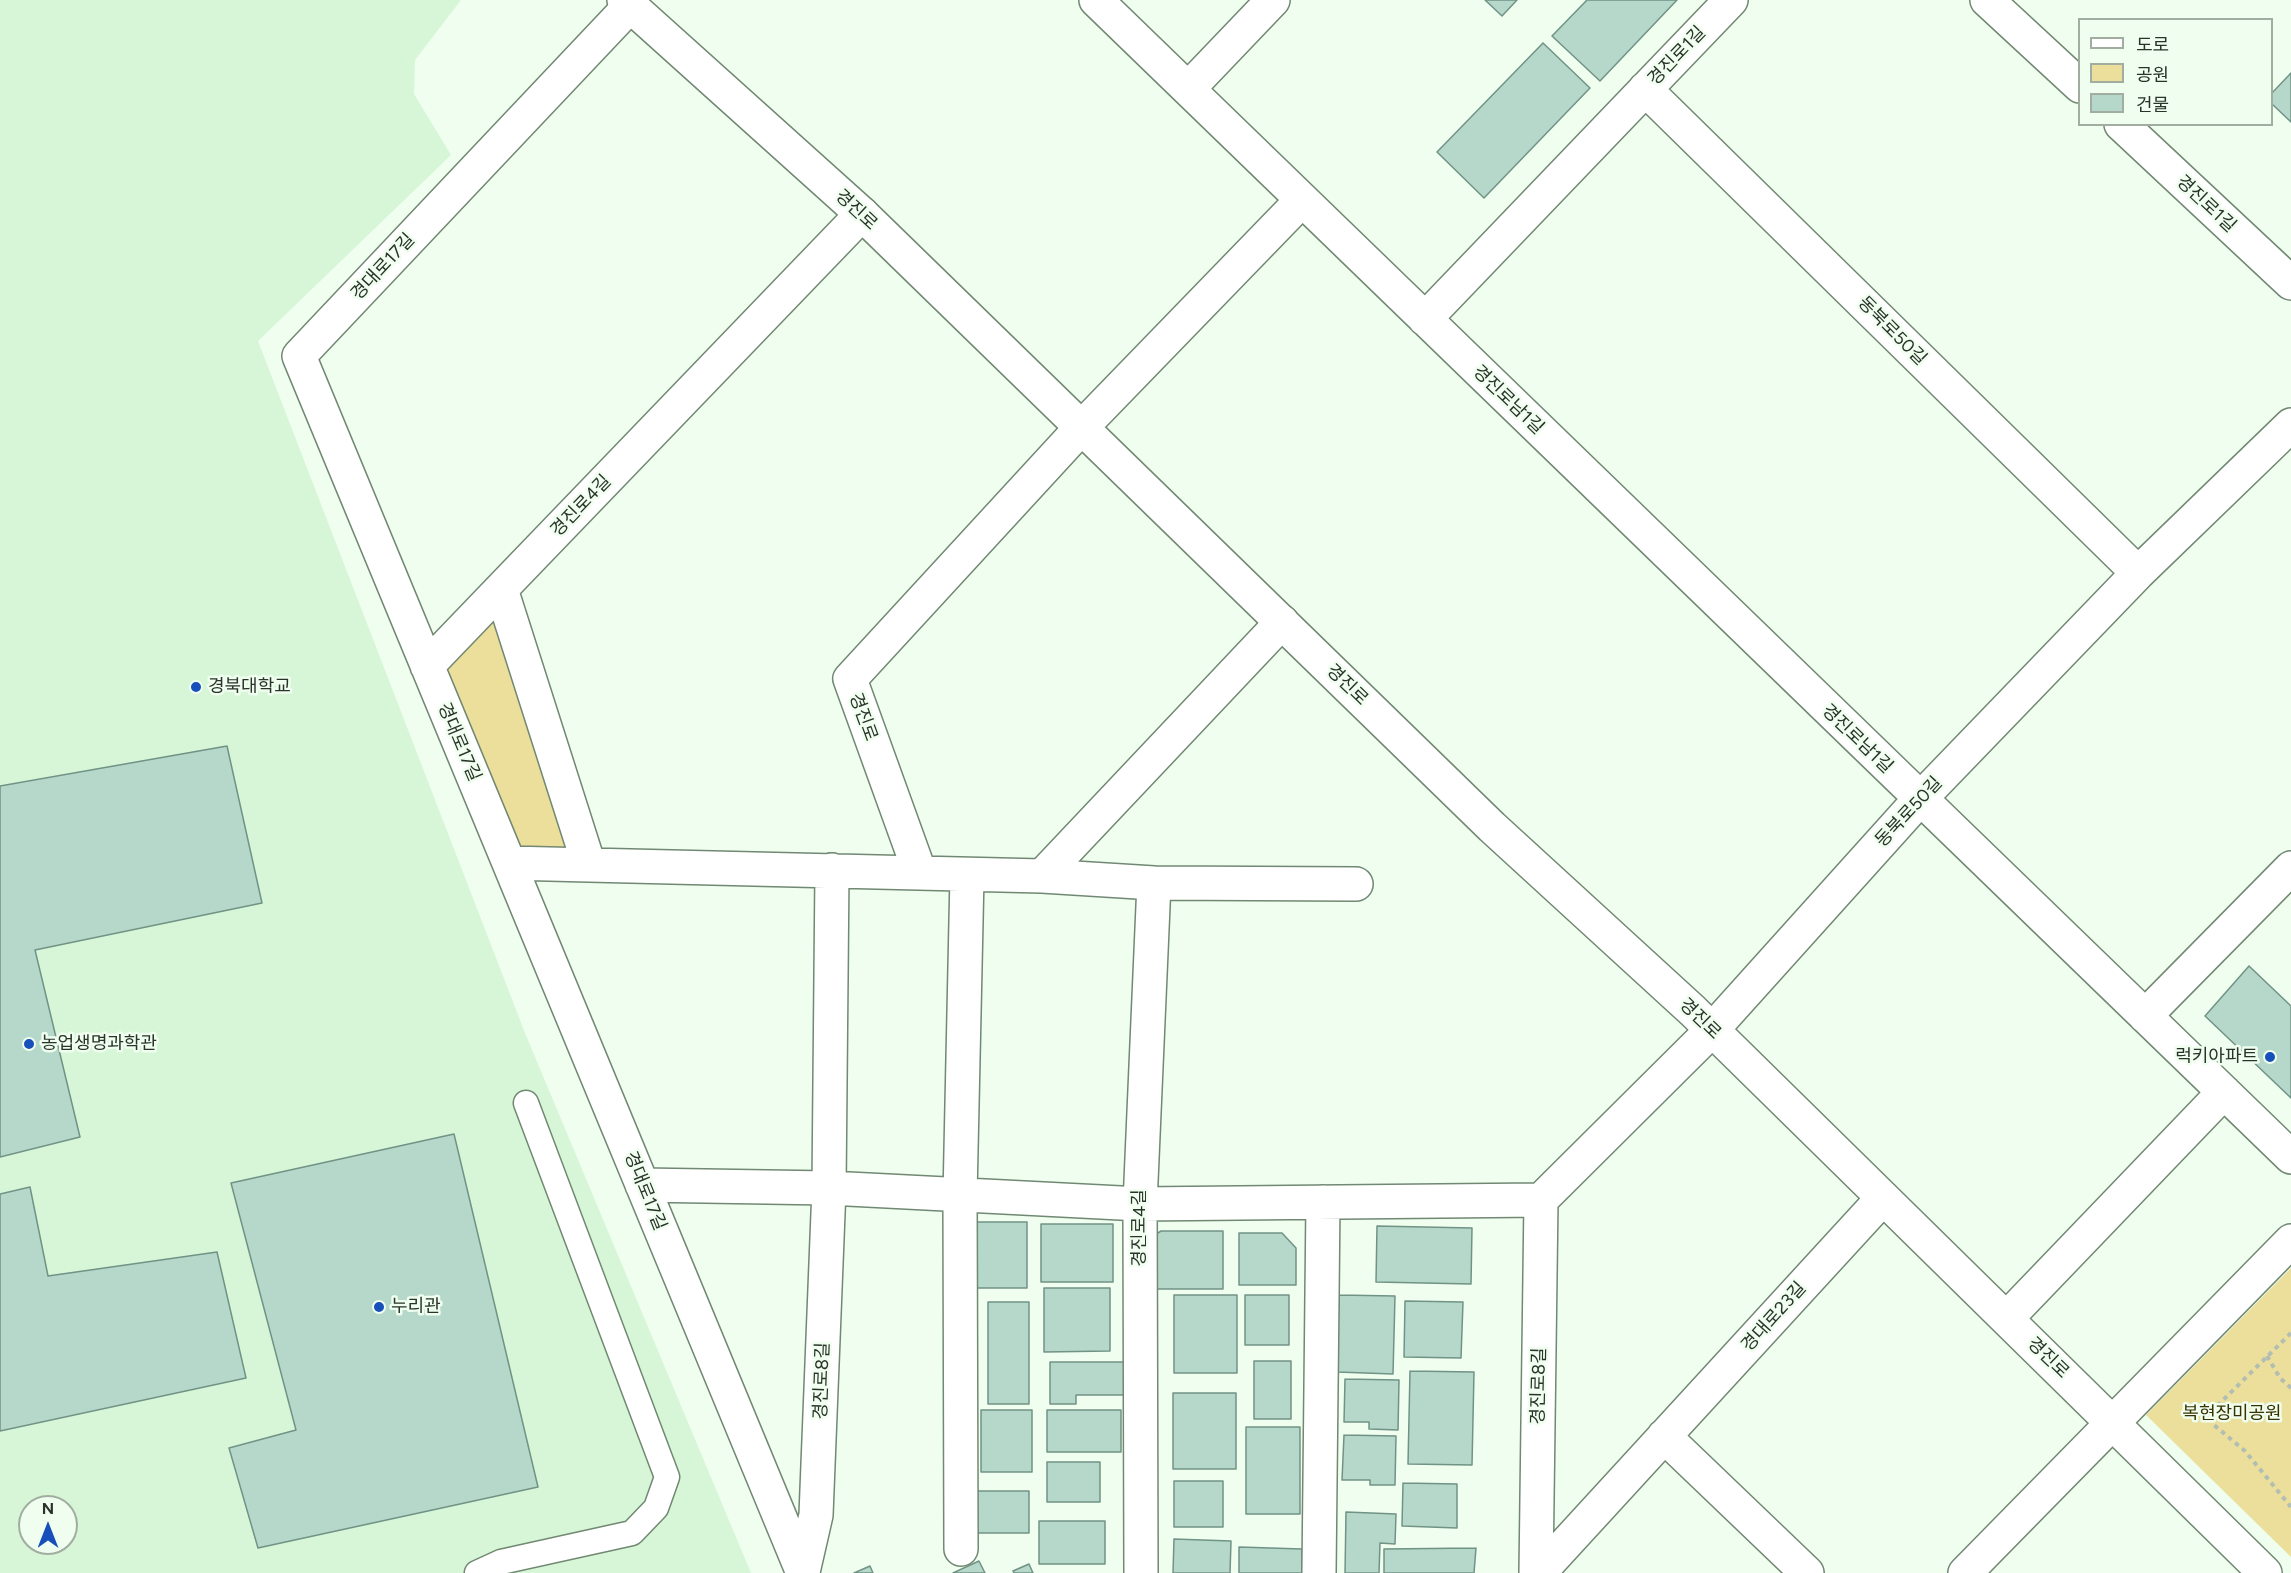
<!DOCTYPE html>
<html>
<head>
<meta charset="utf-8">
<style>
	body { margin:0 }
	#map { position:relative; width:2291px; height:1573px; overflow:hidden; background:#effeef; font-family:Figtree,"Noto Sans KR",sans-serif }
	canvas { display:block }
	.legend { position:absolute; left:2078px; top:18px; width:195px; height:108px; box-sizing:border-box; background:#effeef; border:2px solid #a0ada0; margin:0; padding:8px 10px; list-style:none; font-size:18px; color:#2a332a }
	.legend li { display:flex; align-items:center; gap:12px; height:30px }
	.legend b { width:30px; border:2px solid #a0ada0 }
	.north { position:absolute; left:18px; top:1495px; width:60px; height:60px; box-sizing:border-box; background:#effeef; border:2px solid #a0ada0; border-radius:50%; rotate:0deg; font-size:16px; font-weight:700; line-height:24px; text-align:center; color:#2a332a }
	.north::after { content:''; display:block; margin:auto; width:21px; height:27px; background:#174fbb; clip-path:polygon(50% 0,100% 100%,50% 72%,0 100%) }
</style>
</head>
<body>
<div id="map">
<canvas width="2291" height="1573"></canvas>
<ul class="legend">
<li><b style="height:8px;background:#fff"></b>도로</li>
<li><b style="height:16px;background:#ebdf9b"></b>공원</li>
<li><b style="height:16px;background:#b5d8ca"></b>건물</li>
</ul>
<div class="north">N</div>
</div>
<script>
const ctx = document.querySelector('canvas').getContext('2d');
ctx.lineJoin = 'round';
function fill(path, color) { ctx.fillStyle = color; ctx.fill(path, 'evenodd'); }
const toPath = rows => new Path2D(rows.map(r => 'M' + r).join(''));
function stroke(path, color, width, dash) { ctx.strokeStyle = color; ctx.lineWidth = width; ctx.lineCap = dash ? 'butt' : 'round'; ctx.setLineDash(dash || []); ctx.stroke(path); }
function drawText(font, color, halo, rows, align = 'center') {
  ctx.font = font + ' Figtree,"Noto Sans KR",sans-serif'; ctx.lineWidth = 5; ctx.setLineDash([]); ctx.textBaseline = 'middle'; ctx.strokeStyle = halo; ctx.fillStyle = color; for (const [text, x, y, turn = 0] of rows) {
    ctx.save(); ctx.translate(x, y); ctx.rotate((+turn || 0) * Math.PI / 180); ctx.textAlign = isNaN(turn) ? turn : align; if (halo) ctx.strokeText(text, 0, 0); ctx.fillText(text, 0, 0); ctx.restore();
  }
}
fill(toPath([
	[0,0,461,0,415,60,414,94,451,155,258,341,525,1033,751,1573,0,1573],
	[30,1507,66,1507,66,1543,30,1543]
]), '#d7f6d7');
fill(toPath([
	[501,589,589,865,509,863,427,666],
	[2291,1268,2291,1557,2146,1415]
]), '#ebdf9b');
const building = toPath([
	[1485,0,1517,0,1502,16,1485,0],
	[1587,0,1677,0,1600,81,1552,36,1587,0],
	[1543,43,1590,88,1484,198,1437,152,1543,43],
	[2291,73,2291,122,2272,104,2272,93,2291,73],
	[227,746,262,903,35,950,80,1137,0,1157,0,786,227,746],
	[2249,966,2291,1006,2291,1098,2205,1016,2249,966],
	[454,1134,538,1487,258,1548,229,1448,296,1430,231,1183,454,1134],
	[30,1187,48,1276,217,1252,246,1378,0,1431,0,1194,30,1187],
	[975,1222,1027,1222,1027,1288,976,1288,975,1222],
	[1041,1224,1113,1224,1113,1282,1041,1282,1041,1224],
	[1377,1226,1472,1228,1471,1284,1376,1282,1377,1226],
	[1161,1231,1223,1231,1223,1289,1142,1289,1142,1243,1161,1231],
	[1239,1233,1282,1233,1296,1248,1296,1285,1239,1285,1239,1233],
	[1044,1288,1110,1288,1110,1351,1044,1352,1044,1288],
	[1174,1295,1237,1295,1237,1373,1174,1373,1174,1295],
	[1245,1295,1289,1295,1289,1345,1245,1345,1245,1295],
	[1339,1295,1395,1296,1393,1374,1337,1372,1339,1295],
	[1405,1301,1463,1302,1461,1358,1404,1357,1405,1301],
	[988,1302,1029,1302,1029,1404,988,1404,988,1302],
	[1254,1361,1291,1361,1291,1419,1254,1419,1254,1361],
	[1050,1362,1124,1362,1124,1395,1076,1395,1076,1404,1050,1404,1050,1362],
	[1410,1371,1474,1372,1472,1465,1408,1464,1410,1371],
	[1345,1379,1399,1380,1398,1430,1369,1429,1369,1422,1344,1422,1345,1379],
	[1173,1393,1236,1393,1236,1469,1173,1469,1173,1393],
	[981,1410,1032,1410,1032,1472,981,1472,981,1410],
	[1047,1410,1121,1410,1121,1452,1047,1452,1047,1410],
	[1246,1427,1300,1427,1300,1514,1246,1514,1246,1427],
	[1344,1435,1396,1436,1395,1485,1370,1485,1370,1480,1342,1480,1344,1435],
	[1047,1462,1100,1462,1100,1502,1047,1502,1047,1462],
	[1174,1481,1223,1481,1223,1527,1174,1527,1174,1481],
	[1403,1483,1457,1484,1457,1528,1402,1526,1403,1483],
	[975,1491,1029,1491,1029,1533,975,1533,975,1491],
	[1346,1512,1396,1514,1395,1544,1380,1543,1379,1573,1345,1573,1346,1512],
	[1039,1521,1105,1521,1105,1564,1039,1564,1039,1521],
	[1174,1539,1231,1541,1230,1573,1173,1573,1174,1539],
	[1239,1547,1302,1549,1302,1573,1239,1573,1239,1547],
	[1476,1548,1474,1573,1384,1573,1384,1549,1476,1548],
	[979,1561,985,1573,953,1573,979,1561],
	[1029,1564,1033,1573,1014,1573,1013,1571,1029,1564],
	[870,1566,873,1573,854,1573,870,1566]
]);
fill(building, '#b5d8ca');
stroke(building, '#719386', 1.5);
const service = toPath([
	[477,1573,501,1562,632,1533,656,1508,667,1477,526,1103]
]);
const minor = toPath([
	[1096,0,2291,1157],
	[1987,0,2080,86],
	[630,6,299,356,803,1573],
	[1188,89,1273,0],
	[1645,89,2138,573],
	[2121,124,2291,283],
	[862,214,501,589,589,865,1042,876,1154,883,1140,1204,1141,1573],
	[1425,319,1731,0],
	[427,666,501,589],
	[509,863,589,865],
	[920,873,850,679,1081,428,1302,200],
	[1042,876,1282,622],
	[1154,883,1356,884],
	[2145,1016,2291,868],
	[642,1185,829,1188,1140,1204,1541,1200,1712,1030,1919,800,2138,573,2291,425],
	[2007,1318,2224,1092],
	[1664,1436,1807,1573],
	[961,1549,960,1196,967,875],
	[803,1572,816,1515,829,1188,832,870],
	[1319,1573,1323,1202],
	[1536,1573,1541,1200],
	[1539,1573,1883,1198],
	[1965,1573,2291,1241]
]);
const tertiary = toPath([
	[624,0,862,214,1492,827,1693,1011,2265,1573]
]);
stroke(service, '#718872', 27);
stroke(minor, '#718872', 36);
stroke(tertiary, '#718872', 36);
stroke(toPath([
	[2291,1333,2213,1410,2211,1417,2214,1425,2245,1451,2291,1507],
	[2267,1356,2280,1378,2291,1388]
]), '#b1beb1', 4, [4.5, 4.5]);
stroke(service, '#fff', 24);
stroke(minor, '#fff', 33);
stroke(tertiary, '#fff', 33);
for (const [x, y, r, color] of [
	[196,687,6,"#174fbb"],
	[29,1044,6,"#174fbb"],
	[2270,1057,6,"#174fbb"],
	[379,1307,6,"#174fbb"]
]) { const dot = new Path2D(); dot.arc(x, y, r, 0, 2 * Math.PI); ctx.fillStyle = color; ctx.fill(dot); stroke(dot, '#effeef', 2); }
drawText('18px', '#2a332a', '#effeef', [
	["경진로1길",1677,56,-46],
	["경진로1길",2206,204,43],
	["경진로",856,210,43],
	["경대로17길",383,267,-47],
	["동북로50길",1892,331,45],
	["경진로남1길",1508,400,44],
	["경진로4길",581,506,-46],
	["경진로",1347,685,44],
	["경진로",863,717,70],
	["경진로남1길",1857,739,44],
	["경대로17길",459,742,67],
	["동북로50길",1909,812,-47],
	["경진로",1700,1019,44],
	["경대로17길",645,1191,68],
	["경진로4길",1140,1228,-90],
	["경대로23길",1774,1317,-48],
	["경진로",2048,1358,44],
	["경진로8길",822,1381,-88],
	["경진로8길",1539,1386,-89]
]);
drawText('18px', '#2a332a', '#effeef', [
	["경북대학교",208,687],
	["농업생명과학관",41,1044],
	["럭키아파트",2258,1057,"right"],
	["누리관",391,1307]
], 'left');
drawText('18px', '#3a3202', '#effeef', [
	["복현장미공원",2232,1414]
]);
</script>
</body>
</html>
